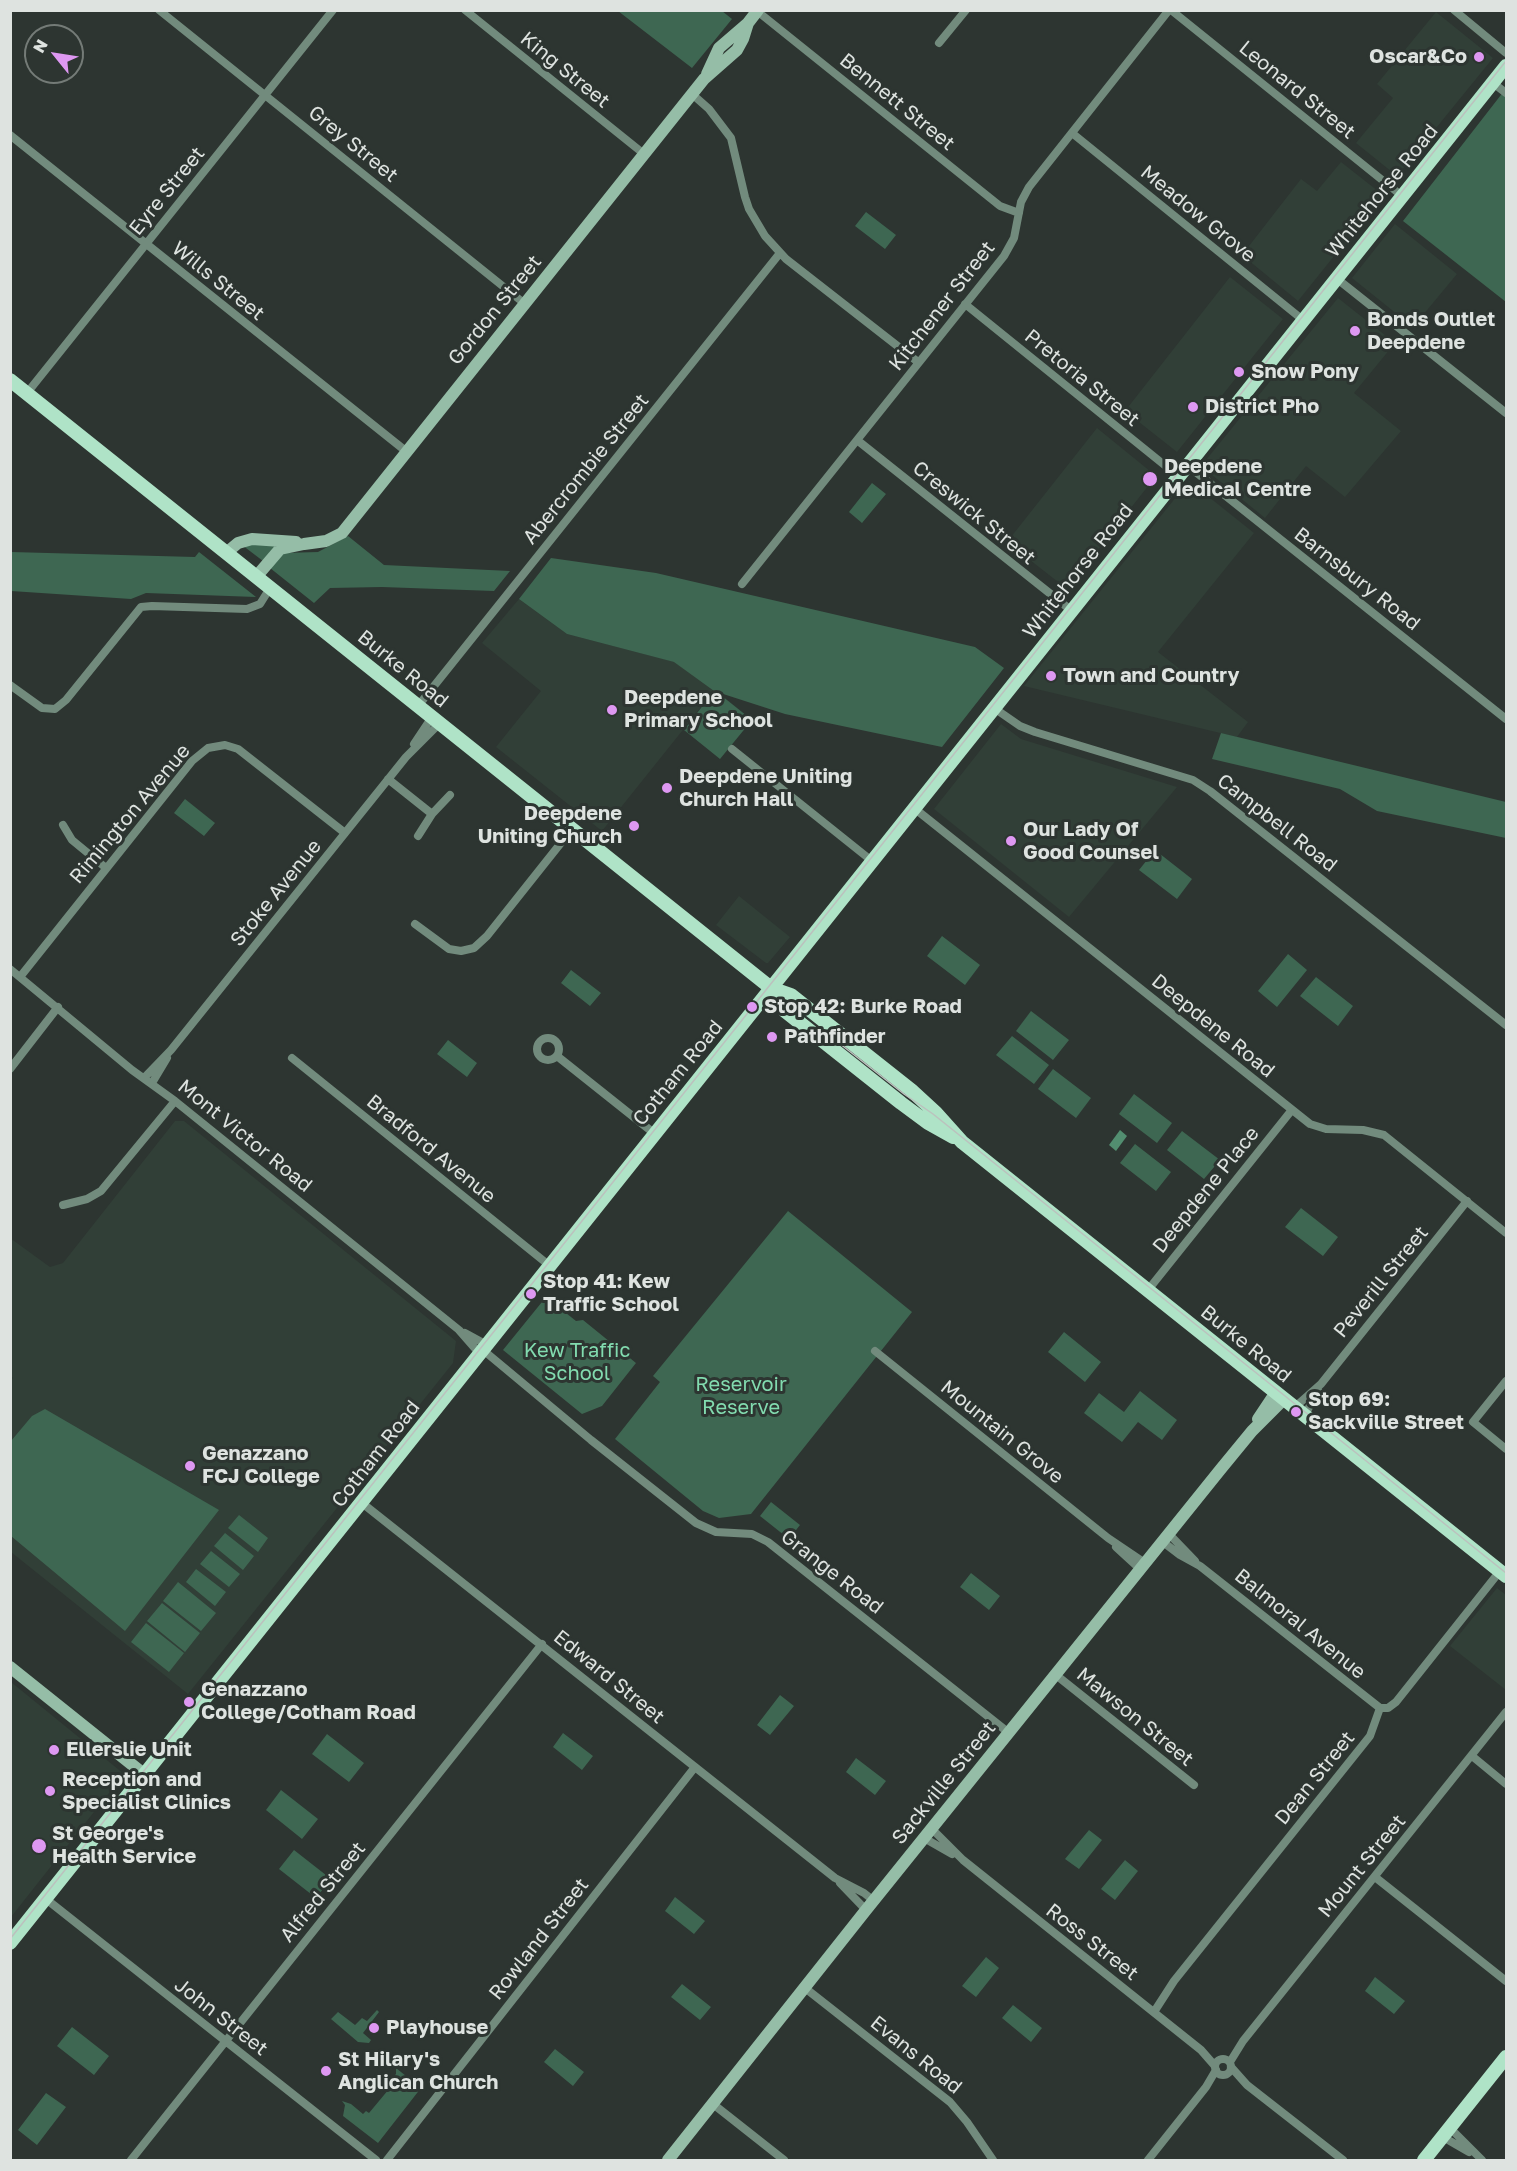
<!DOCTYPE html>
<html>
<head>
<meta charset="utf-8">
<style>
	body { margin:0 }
	#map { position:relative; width:1517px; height:2171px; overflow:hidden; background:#2d3531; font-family:"Golos Text",sans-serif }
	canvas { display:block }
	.frame { position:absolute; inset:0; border:12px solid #dee3e0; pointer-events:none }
	.north { position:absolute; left:24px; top:24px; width:60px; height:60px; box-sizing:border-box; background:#2d3531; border:2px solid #747b77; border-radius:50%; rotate:300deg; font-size:16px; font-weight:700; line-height:24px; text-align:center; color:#dee3e0 }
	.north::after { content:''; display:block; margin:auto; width:21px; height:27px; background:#de98f2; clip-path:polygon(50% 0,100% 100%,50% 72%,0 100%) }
</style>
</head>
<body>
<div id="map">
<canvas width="1517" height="2171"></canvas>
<div class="frame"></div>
<div class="north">N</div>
</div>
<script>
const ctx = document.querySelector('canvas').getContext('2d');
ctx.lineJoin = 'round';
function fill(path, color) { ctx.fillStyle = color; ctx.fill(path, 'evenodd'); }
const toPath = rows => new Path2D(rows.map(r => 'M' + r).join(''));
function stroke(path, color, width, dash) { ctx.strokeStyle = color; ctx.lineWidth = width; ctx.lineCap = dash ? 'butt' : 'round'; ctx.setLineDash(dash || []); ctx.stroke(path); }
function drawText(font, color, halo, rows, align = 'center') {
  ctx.font = font + ' "Golos Text",sans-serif'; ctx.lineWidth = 6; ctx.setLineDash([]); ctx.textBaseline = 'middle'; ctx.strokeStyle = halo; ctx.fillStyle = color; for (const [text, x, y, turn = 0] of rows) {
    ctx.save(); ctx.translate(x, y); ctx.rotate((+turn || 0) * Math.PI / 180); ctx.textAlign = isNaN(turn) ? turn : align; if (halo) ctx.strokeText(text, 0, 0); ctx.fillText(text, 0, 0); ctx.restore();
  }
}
fill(toPath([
	[1436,12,1493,58,1397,176,1356,143,1393,98,1377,84],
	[1341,162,1383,195,1298,301,1242,255,1301,179,1317,191],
	[1395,224,1457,274,1413,327,1352,278],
	[1230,277,1283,319,1177,452,1125,411],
	[1338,298,1395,343,1354,393,1401,431,1345,497,1306,466,1265,518,1201,466],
	[1097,428,1156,476,1067,589,1007,542],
	[1189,481,1254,533,1158,652,1248,722,1237,737,1024,686],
	[519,599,567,634,675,662,714,691,602,831,496,747,541,691,482,643],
	[1001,724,1021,739,1177,787,1069,917,934,809],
	[739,896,790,937,768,963,766,963,716,925],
	[175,1121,184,1121,456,1341,453,1363,188,1694,11,1552,10,1380,13,1378,10,1376,10,1238,50,1267,63,1263],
	[1497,1588,1506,1595,1506,1690,1450,1646],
	[11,1682,124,1774,11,1917]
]), '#313f37');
fill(toPath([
	[618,11,722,11,732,19,692,68],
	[1504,91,1506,93,1506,302,1403,221],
	[866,212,896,235,885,249,855,226],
	[872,483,886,494,862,523,849,512],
	[348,536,384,565,510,571,494,591,382,587,330,588,314,603,270,568,283,553,318,552],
	[279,542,263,561,242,545],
	[11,552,195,557,199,552,256,597,146,593,131,599,11,591],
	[551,558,656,573,975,647,1004,668,942,747,785,714,717,692,752,720,720,759,684,730,714,691,674,662,567,634,519,599],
	[1221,733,1506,802,1506,838,1377,811,1340,789,1212,759],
	[185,799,215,823,204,836,174,813],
	[1155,850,1192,879,1177,899,1139,870],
	[942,936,980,965,965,985,927,956],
	[1288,954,1307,970,1277,1007,1258,991],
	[571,970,601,993,590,1006,561,983],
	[1316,977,1353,1006,1338,1026,1300,996],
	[1031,1011,1069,1040,1053,1060,1016,1031],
	[1012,1036,1049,1065,1034,1084,996,1055],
	[448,1040,477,1063,467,1077,437,1054],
	[1053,1069,1091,1098,1076,1118,1038,1089],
	[1134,1094,1172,1123,1157,1143,1119,1114],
	[1182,1131,1220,1160,1204,1179,1167,1150],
	[1135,1144,1171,1172,1156,1191,1120,1163],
	[1301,1208,1338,1237,1323,1256,1285,1227],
	[788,1211,912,1312,751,1514,719,1518,703,1511,615,1439,660,1382,653,1376],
	[546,1297,576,1321,583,1320,636,1363,602,1406,582,1414,503,1350],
	[1064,1332,1101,1362,1085,1382,1048,1352],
	[1140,1391,1177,1420,1162,1440,1138,1422,1122,1442,1084,1413,1099,1393,1124,1412],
	[45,1409,219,1510,125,1631,11,1536,11,1441,32,1416],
	[771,1502,800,1525,789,1539,760,1516],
	[239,1515,268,1538,258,1552,228,1528],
	[225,1533,254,1556,243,1570,214,1546],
	[211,1551,240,1574,229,1587,200,1564],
	[196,1569,226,1592,215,1606,186,1582],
	[971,1573,1000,1596,989,1610,960,1587],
	[178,1582,216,1613,201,1631,163,1601],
	[162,1603,200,1633,185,1652,147,1621],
	[146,1623,184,1653,169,1672,131,1642],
	[780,1695,794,1706,770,1735,757,1725],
	[563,1733,593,1756,582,1770,553,1747],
	[327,1734,364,1763,349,1782,312,1754],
	[856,1758,886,1781,875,1795,846,1772],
	[281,1790,318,1819,302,1839,266,1810],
	[1089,1830,1102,1840,1079,1869,1065,1859],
	[294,1850,331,1879,316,1898,279,1869],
	[1125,1860,1138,1871,1115,1900,1101,1889],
	[675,1897,705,1921,694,1934,665,1911],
	[986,1957,999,1968,976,1997,962,1986],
	[1375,1977,1405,2001,1394,2014,1365,1991],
	[682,1984,711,2007,700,2020,671,1997],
	[1013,2005,1042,2028,1031,2042,1002,2018],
	[377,2010,379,2012,363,2033,371,2040,369,2043,358,2042,331,2019,338,2012,355,2025,362,2018,367,2021],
	[72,2027,109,2056,94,2075,57,2046],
	[555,2049,584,2072,573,2086,544,2062],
	[396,2068,421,2088,378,2143,343,2116,345,2105,342,2101,351,2104,363,2114,366,2111,369,2113,389,2089,391,2091,398,2083,392,2078,396,2074],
	[46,2093,66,2107,37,2145,18,2130]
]), '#3e6752');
fill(toPath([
	[1120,1130,1127,1136,1116,1151,1109,1145]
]), '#528e70');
stroke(toPath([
	[159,10,525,304],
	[465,10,644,154],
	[1171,10,1402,196],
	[1454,10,1506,53],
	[757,11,1000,206,1019,213],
	[939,43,966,10],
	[1493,83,1506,93],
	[692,94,709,109,731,138,745,197,749,209,765,236,786,259,918,362],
	[1072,133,1303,320],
	[10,135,407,452],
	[1336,278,1506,413],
	[965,304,1178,476],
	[27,393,333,10],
	[857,440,1072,611],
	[1187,465,1506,719],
	[742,584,1004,256,1014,238,1021,202,1029,187,1169,10],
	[10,685,42,708,55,709,66,700,141,607,152,606,247,609,260,604,270,588],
	[418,706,780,253],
	[994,708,1020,726,1035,732,1193,780,1210,791,1506,1025],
	[414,744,432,717],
	[732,749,872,861],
	[388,779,432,814],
	[914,808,1310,1124,1326,1129,1363,1130,1384,1135,1506,1233],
	[63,825,72,840,106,868],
	[418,836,432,814,450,795],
	[415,924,449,949,461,951,474,948,487,936,572,829],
	[10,969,132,1070,175,1101,459,1330,480,1354],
	[20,977,192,761,208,748,225,745,238,749,345,833],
	'537 1049a11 11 0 1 1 22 0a11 11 0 1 1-22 0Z',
	[557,1056,655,1134],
	[292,1058,550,1266],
	[10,1069,58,1007],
	[144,1078,171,1050,406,757,440,723],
	[152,1083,167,1058],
	[63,1205,87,1199,101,1191,175,1101],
	[1148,1290,1291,1111],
	[465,1333,487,1345],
	[483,1350,591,1440,696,1523,716,1532,752,1534,768,1542,1009,1733],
	[875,1351,1108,1538,1145,1563],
	[1506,1381,1473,1422,1506,1449],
	[1295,1407,1321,1384,1467,1201],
	[1305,1415,1318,1390],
	[362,1503,835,1878,864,1893,874,1901],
	[1169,1534,1195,1561],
	[1163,1542,1180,1555,1200,1566,1380,1708],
	[1116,1547,1140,1569],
	[1056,1675,1194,1785],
	[1472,1756,1506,1784],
	[932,1829,963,1860,1201,2050,1215,2066],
	[924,1838,952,1854],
	[1375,1877,1506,1981],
	[840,1883,866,1910],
	[46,1899,376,2160],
	[805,1988,950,2102,967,2122,993,2160],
	[1154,2012,1174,1981,1370,1736,1380,1708,1388,1708,1396,1702,1500,1571],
	'1215 2067a8 8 0 1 1 16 0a8 8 0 1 1-16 0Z',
	[1230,2062,1243,2041,1506,1712],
	[1231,2067,1247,2085,1343,2160],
	[713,2104,784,2160],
	[1450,2128,1482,2160],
	[1443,2137,1469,2152],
	[131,2160,542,1644],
	[387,2160,695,1767],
	[1148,2160,1206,2087,1216,2070]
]), '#728b7d', 8);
stroke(toPath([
	[707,74,719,48,748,23,758,10],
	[226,553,238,543,252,539,296,542],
	[256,577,280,549,304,544,326,541,342,533,704,79,737,50,743,39,748,23],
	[1258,1419,1276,1392],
	[10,1667,145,1775],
	[668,2160,866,1910,1220,1470,1252,1431,1284,1399]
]), '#95bda7', 12);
stroke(toPath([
	[10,380,771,988,791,995,911,1090,936,1113,962,1142,1506,1576],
	[771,988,785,1011,901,1103,928,1123,953,1137],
	[10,1943,1506,66],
	[1424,2160,1506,2057]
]), '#afe3c7', 14);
stroke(toPath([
	[839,1043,904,1094,933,1114,1506,1573],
	[10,1939,1506,61]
]), '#bcc1be', 1.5);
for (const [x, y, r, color] of [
	[1479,57,6,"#de98f2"],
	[1355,331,6,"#de98f2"],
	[1239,372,6,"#de98f2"],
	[1193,407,6,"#de98f2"],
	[1150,479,8,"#de98f2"],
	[1051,676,6,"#de98f2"],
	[612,710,6,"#de98f2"],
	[667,788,6,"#de98f2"],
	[634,826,6,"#de98f2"],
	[1011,841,6,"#de98f2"],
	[752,1007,6,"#de98f2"],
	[772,1037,6,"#de98f2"],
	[531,1294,6,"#de98f2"],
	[1296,1412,6,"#de98f2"],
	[190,1466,6,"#de98f2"],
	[189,1702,6,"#de98f2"],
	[54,1750,6,"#de98f2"],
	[50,1791,6,"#de98f2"],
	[39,1846,8,"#de98f2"],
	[374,2028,6,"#de98f2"],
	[326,2071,6,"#de98f2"]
]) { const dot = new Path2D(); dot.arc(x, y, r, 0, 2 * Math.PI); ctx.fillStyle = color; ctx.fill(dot); stroke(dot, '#2d3531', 2); }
drawText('bold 20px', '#dee3e0', '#2d3531', [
	["Oscar&Co",1467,57,"right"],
	["Bonds Outlet",1367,320],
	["Deepdene",1367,343],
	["Snow Pony",1251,372],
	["District Pho",1205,407],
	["Deepdene",1164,467],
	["Medical Centre",1164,490],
	["Town and Country",1063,676],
	["Deepdene",624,698],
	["Primary School",624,721],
	["Deepdene Uniting",679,777],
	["Church Hall",679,800],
	["Deepdene",622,814,"right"],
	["Uniting Church",622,837,"right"],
	["Our Lady Of",1023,830],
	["Good Counsel",1023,853],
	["Stop 42: Burke Road",764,1007],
	["Pathfinder",784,1037],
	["Stop 41: Kew",543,1282],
	["Traffic School",543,1305],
	["Stop 69:",1308,1400],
	["Sackville Street",1308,1423],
	["Genazzano",202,1454],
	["FCJ College",202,1477],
	["Genazzano",201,1690],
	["College/Cotham Road",201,1713],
	["Ellerslie Unit",66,1750],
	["Reception and",62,1780],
	["Specialist Clinics",62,1803],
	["St George's",52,1834],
	["Health Service",52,1857],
	["Playhouse",386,2028],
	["St Hilary's",338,2060],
	["Anglican Church",338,2083]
], 'left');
drawText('20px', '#dee3e0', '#2d3531', [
	["King Street",565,70,39],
	["Leonard Street",1297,90,39],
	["Bennett Street",897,102,39],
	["Grey Street",353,144,39],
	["Eyre Street",167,191,-51],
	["Whitehorse Road",1382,191,-51],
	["Meadow Grove",1198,214,39],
	["Wills Street",218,281,39],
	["Kitchener Street",942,306,-52],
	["Gordon Street",495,310,-51],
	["Pretoria Street",1082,378,39],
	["Abercrombie Street",586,469,-51],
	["Creswick Street",974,513,39],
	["Whitehorse Road",1078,571,-52],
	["Barnsbury Road",1357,579,38],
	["Burke Road",403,669,39],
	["Rimington Avenue",130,814,-50],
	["Campbell Road",1277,823,38],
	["Stoke Avenue",276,893,-51],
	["Deepdene Road",1213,1026,39],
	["Cotham Road",678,1073,-51],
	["Mont Victor Road",245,1136,39],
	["Bradford Avenue",431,1149,39],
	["Deepdene Place",1206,1190,-51],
	["Peverill Street",1381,1282,-51],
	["Burke Road",1246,1344,39],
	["Mountain Grove",1002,1432,39],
	["Cotham Road",376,1454,-52],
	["Grange Road",832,1572,38],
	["Balmoral Avenue",1300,1624,39],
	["Edward Street",609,1677,39],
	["Mawson Street",1135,1717,39],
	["Dean Street",1315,1778,-51],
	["Sackville Street",944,1783,-51],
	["Mount Street",1362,1866,-51],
	["Alfred Street",323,1892,-51],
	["Rowland Street",539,1939,-52],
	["Ross Street",1092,1942,38],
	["John Street",221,2017,38],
	["Evans Road",916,2055,39]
]);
drawText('20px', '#82dbaf', '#2d3531', [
	["Kew Traffic",577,1351],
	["School",577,1374],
	["Reservoir",741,1385],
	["Reserve",741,1408]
]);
</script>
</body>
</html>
